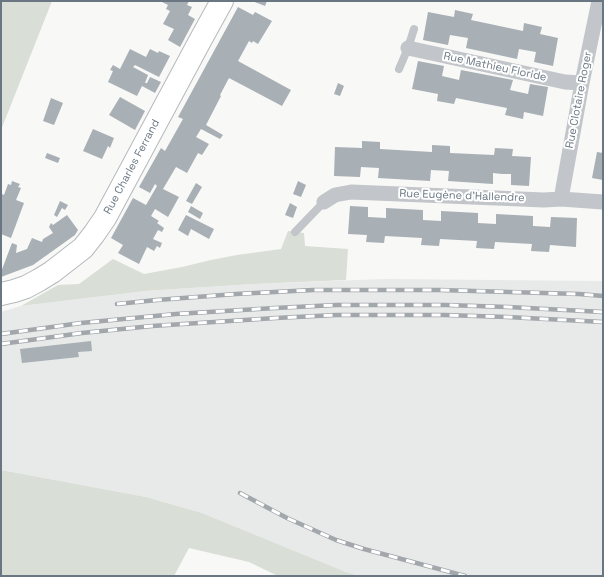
<!DOCTYPE html>
<html>
<head>
<meta charset="utf-8">
<style>
	body { margin:0 }
	#map { position:relative; width:604px; height:577px; overflow:hidden; background:#f8f8f6; font-family:"Space Grotesk",sans-serif }
	canvas { display:block }
	.frame { position:absolute; inset:0; border:2px solid #6a7783; pointer-events:none }
</style>
</head>
<body>
<div id="map">
<canvas width="604" height="577"></canvas>
<div class="frame"></div>
</div>
<script>
const ctx = document.querySelector('canvas').getContext('2d');
ctx.lineJoin = 'round';
function fill(path, color) { ctx.fillStyle = color; ctx.fill(path, 'evenodd'); }
const toPath = rows => new Path2D(rows.map(r => 'M' + r).join(''));
function stroke(path, color, width, dash) { ctx.strokeStyle = color; ctx.lineWidth = width; ctx.lineCap = dash ? 'butt' : 'round'; ctx.setLineDash(dash || []); ctx.stroke(path); }
function drawText(font, color, halo, rows, align = 'center') {
  ctx.font = font + ' "Space Grotesk",sans-serif'; ctx.lineWidth = 4; ctx.setLineDash([]); ctx.textBaseline = 'middle'; ctx.strokeStyle = halo; ctx.fillStyle = color; for (const [text, x, y, turn = 0] of rows) {
    ctx.save(); ctx.translate(x, y); ctx.rotate((+turn || 0) * Math.PI / 180); ctx.textAlign = isNaN(turn) ? turn : align; if (halo) ctx.strokeText(text, 0, 0); ctx.fillText(text, 0, 0); ctx.restore();
  }
}
fill(toPath([
	[385,279,603,281,603,576,359,576,346,572,202,513,146,497,1,470,1,312,21,306,145,291,252,284]
]), '#e8eae9');
fill(toPath([
	[1,1,52,1,1,130],
	[288,231,304,233,305,246,348,249,346,280,252,284,145,291,21,306,58,285,79,284,113,259,144,274,182,267,211,260,237,255,281,249],
	[1,470,146,497,202,513,346,572,359,576,278,576,249,562,189,548,174,576,1,576]
]), '#d9ded7');
fill(toPath([
	[163,1,189,1,187,5,192,7,188,15,195,19,180,47,168,40,174,29,163,24,170,11,166,9,168,5,162,2],
	[252,1,267,1,265,6],
	[238,7,253,15,255,12,272,21,258,44,253,41,252,43,249,41,238,61,291,90,282,106,229,78,220,95,221,96,206,125,223,135,220,139,201,129,196,137,209,144,202,155,198,153,187,173,176,167,163,189,179,197,168,217,155,209,151,216,159,221,157,223,164,228,162,232,158,230,153,239,162,243,160,248,157,246,154,251,147,247,139,264,118,253,123,245,111,238,133,198,146,205,157,186,155,184,150,193,139,187,161,148,165,151,183,119,178,117],
	[455,10,473,14,471,20,523,31,524,23,542,27,540,34,558,38,553,66,534,62,536,52,519,49,517,59,466,48,468,38,450,35,448,45,423,40,428,12,454,17],
	[130,49,146,57,150,49,158,53,159,51,170,56,159,77,135,65,133,67,148,75,145,83,147,83,150,77,161,82,155,93,142,86,137,96,108,82,113,71,110,70,113,65,120,69],
	[418,61,444,66,442,76,459,80,461,70,513,80,510,90,528,94,530,84,548,87,543,116,524,112,523,119,505,115,507,108,456,98,454,104,437,101,438,94,412,89],
	[338,83,344,86,340,96,334,94],
	[120,97,145,111,135,130,109,115],
	[51,98,63,103,54,125,43,121],
	[93,129,114,138,110,148,108,146,102,159,83,151],
	[362,141,380,142,380,149,432,152,432,145,450,146,450,153,494,155,495,148,513,149,512,156,531,157,529,186,511,185,511,174,502,174,493,173,493,184,448,181,449,171,431,170,430,181,378,178,379,168,361,167,360,177,334,176,335,147,362,148],
	[597,152,603,153,603,180,592,178],
	[47,153,60,158,58,163,45,158],
	[12,181,20,184,18,187,21,188,16,200,24,203,11,238,1,234,1,196,2,194,4,195,8,184,11,185],
	[298,181,306,185,301,197,293,194],
	[196,183,202,187,192,204,186,201],
	[60,201,68,205,65,210,62,208,57,217,54,215],
	[290,203,297,207,293,218,285,215],
	[191,206,203,213,200,219,188,212],
	[350,206,368,207,368,217,386,218,386,208,423,210,423,220,441,221,441,211,478,213,478,223,496,224,496,214,533,216,533,226,550,227,551,217,577,218,576,247,550,245,549,252,531,251,532,244,495,242,494,249,476,248,477,241,440,239,439,246,421,245,422,238,385,236,384,243,366,242,367,235,348,234],
	[67,215,78,230,75,235,33,265,1,277,1,272,12,243,17,245,16,253,27,249,32,238,42,242,43,239,53,233,49,227,51,223,53,225],
	[186,215,214,229,209,239,191,229,188,236,178,230],
	[91,341,92,351,78,352,79,357,22,363,20,349]
]), '#a8afb5');
const secondary = toPath([
	[1,294,14,291,26,287,39,280,52,272,83,248,94,234,105,218,201,39,222,1]
]);
stroke(secondary, '#b5b9bd', 24);
stroke(toPath([
	[399,69,408,48,414,29],
	[295,232,324,202]
]), '#c2c5c9', 8);
stroke(toPath([
	[408,48,565,82,582,83],
	[561,199,582,83,599,1],
	[324,202,335,195,351,192,544,200,561,199,603,202]
]), '#c2c5c9', 15);
stroke(secondary, '#fff', 22);
const rail = toPath([
	[117,304,157,300,236,294,313,290,439,290,579,294,603,296],
	[1,334,81,323,176,314,275,308,336,305,446,305,508,307,603,312],
	[1,344,82,333,152,326,276,318,336,315,445,315,507,317,603,322],
	[240,493,287,518,336,540,364,549,465,576]
]);
stroke(rail, '#a2a7ac', 4.5);
stroke(rail, '#fff', 3, [9]);
drawText('11px', '#6a7783', '#fff', [
	["Rue Mathieu Floride",495,67,12],
	["Rue Clotaire Roger",579,100,-79],
	["Rue Charles Ferrand",132,167,-62],
	["Rue Eugène d'Hallendre",462,196,2]
]);
</script>
</body>
</html>
